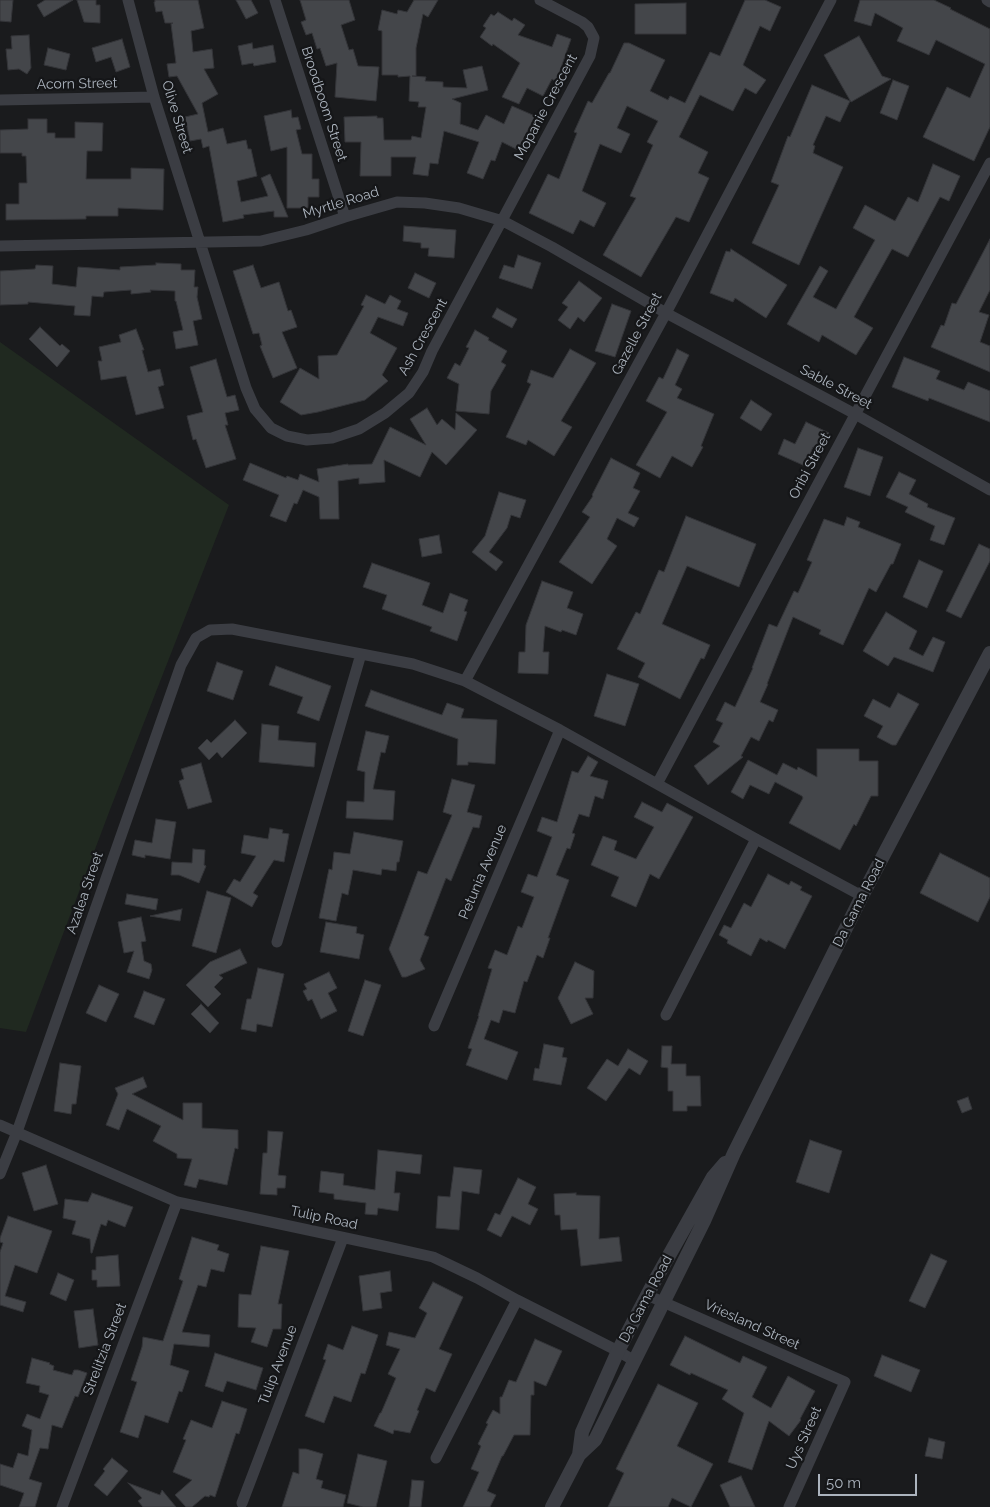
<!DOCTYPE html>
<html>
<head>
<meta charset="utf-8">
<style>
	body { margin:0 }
	#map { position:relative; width:990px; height:1507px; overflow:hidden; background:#1a1b1d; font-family:Raleway,sans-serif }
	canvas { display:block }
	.scale { position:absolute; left:818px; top:1474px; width:99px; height:22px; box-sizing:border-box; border:2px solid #acb4be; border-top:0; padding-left:6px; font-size:15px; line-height:18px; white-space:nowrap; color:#acb4be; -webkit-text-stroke:4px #151618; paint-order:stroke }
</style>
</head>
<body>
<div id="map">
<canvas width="990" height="1507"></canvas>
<div class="scale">50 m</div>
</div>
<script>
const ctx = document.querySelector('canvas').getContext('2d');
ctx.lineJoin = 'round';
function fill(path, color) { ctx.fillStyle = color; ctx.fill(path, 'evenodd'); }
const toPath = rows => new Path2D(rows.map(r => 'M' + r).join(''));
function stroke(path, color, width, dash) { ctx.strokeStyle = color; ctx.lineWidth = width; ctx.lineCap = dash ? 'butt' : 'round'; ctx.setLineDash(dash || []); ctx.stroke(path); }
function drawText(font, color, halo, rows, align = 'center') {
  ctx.font = font + ' Raleway,sans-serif'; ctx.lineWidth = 4.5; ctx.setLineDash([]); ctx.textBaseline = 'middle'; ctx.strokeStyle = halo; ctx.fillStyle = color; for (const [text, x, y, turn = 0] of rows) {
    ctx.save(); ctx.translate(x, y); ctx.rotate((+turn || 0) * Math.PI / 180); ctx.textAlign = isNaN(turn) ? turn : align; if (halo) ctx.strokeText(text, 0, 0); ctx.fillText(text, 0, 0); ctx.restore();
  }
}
fill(toPath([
	[0,342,229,505,111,807,26,1032,0,1028]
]), '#202920');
const building = toPath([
	[0,0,13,0,11,22,0,21,0,0],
	[45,0,73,0,44,17,37,5,45,0],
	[77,0,96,0,96,5,100,5,100,23,84,22,77,0],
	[155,0,198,0,204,28,191,31,193,52,212,49,214,68,204,69,218,94,202,103,208,132,223,128,227,144,246,140,248,149,251,149,257,176,237,181,241,202,268,196,261,178,270,174,288,217,274,217,274,211,243,215,244,218,223,222,209,146,203,148,201,139,190,141,185,117,198,114,177,76,169,77,167,64,176,63,171,24,173,23,165,23,162,11,156,12,154,2,155,2,155,0],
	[236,0,251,0,258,13,246,19,236,0],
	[300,0,349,0,355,20,341,25,349,50,353,49,358,66,379,67,376,101,335,97,337,63,326,66,320,48,317,49,312,33,306,35,301,22,306,20,300,0],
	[414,0,438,0,428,17,423,14,416,48,416,76,412,76,426,77,425,81,443,82,443,87,467,88,463,70,482,66,488,90,452,99,461,103,460,124,478,130,486,115,504,124,512,106,535,116,518,150,502,142,495,161,491,160,483,179,467,173,479,142,444,131,438,164,430,163,428,176,413,174,416,157,391,157,391,176,360,176,361,142,345,142,344,117,377,116,377,118,383,118,384,140,411,140,412,136,421,138,426,107,418,107,419,102,409,101,410,76,398,77,398,75,382,75,382,31,378,30,382,10,397,14,398,10,407,12,414,0],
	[745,0,765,0,781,7,770,31,760,26,743,65,766,80,756,94,745,88,733,111,700,95,679,137,708,152,698,173,709,178,689,222,676,217,641,277,603,255,636,198,630,196,653,145,647,142,658,121,627,106,617,128,630,134,621,153,600,144,582,191,606,203,594,227,580,220,573,234,529,213,548,174,559,179,577,133,574,132,588,101,592,103,609,73,610,73,624,43,629,43,665,60,650,91,668,100,670,96,685,103,710,52,720,56,745,0],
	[860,0,934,0,951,8,950,9,990,29,990,127,974,161,923,137,947,87,970,98,985,64,936,40,929,55,897,41,903,28,875,13,871,26,854,21,860,0],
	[686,3,686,34,635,34,635,4,686,3],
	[498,12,512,21,514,18,525,25,518,35,552,47,557,34,571,39,556,82,552,79,543,96,527,88,519,104,502,97,520,63,493,44,492,46,480,37,486,28,483,26,491,14,494,16,498,12],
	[29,35,31,68,27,74,19,69,8,70,6,49,12,49,11,36,29,35],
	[859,36,882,76,891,79,851,102,824,55,859,36],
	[122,39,130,67,116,72,111,57,96,62,92,48,122,39],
	[252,43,253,49,273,45,276,62,254,66,253,63,242,65,238,46,252,43],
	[48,48,70,54,66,70,44,65,48,48],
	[893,80,909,86,897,120,880,113,893,80],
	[812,85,850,101,840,122,826,116,813,145,815,146,813,153,843,167,799,265,752,243,779,185,771,182,788,136,790,137,812,85],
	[291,110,292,118,298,117,301,129,296,130,302,154,312,154,312,179,319,179,319,197,308,197,308,208,287,208,287,147,271,151,264,116,291,110],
	[28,119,47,119,47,133,55,133,55,138,75,138,75,122,103,123,102,151,87,151,86,179,131,179,131,168,164,169,163,210,118,208,118,216,86,216,86,219,6,220,6,204,19,204,19,183,27,183,26,156,22,156,22,153,0,153,0,130,28,129,28,119],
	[933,164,960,176,949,201,940,197,908,257,892,249,854,317,873,328,856,355,822,335,819,342,787,324,820,266,828,271,813,297,836,309,875,240,853,228,865,205,895,221,908,197,918,202,933,164],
	[404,226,456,230,454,258,428,256,429,248,421,248,421,243,403,241,404,226],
	[990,239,990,290,979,312,989,315,980,342,990,346,990,372,931,347,941,325,944,326,952,303,956,304,990,239],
	[731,249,787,285,766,318,735,298,733,302,710,293,726,251,730,252,731,249],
	[518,255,541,263,532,289,499,278,504,265,514,268,518,255],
	[156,263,181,264,181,270,195,270,194,287,198,287,197,297,202,319,193,321,198,345,176,349,173,332,183,330,176,301,175,301,175,291,150,290,151,292,131,294,131,290,104,292,103,297,92,296,90,316,74,315,75,306,28,302,28,304,0,305,0,271,35,269,36,265,53,266,52,284,76,287,78,267,120,270,120,267,156,265,156,263],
	[253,265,261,288,279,282,288,311,291,310,297,327,282,332,297,368,273,378,260,346,262,345,259,333,253,334,233,271,253,265],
	[415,273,436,283,429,298,408,288,415,273],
	[579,281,602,298,584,322,578,317,570,329,558,320,568,307,562,303,579,281],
	[366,295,385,304,390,295,401,301,397,309,408,313,403,326,378,317,370,333,397,348,382,375,388,381,365,400,318,412,301,415,280,402,300,368,319,379,318,356,337,355,364,306,361,305,366,295],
	[612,304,631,311,615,357,595,351,612,304],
	[497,308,517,319,512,328,492,317,497,308],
	[40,327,60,346,62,344,70,351,57,367,29,339,40,327],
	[136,329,144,350,142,350,148,372,160,369,164,385,158,387,164,408,136,415,126,376,101,380,98,361,102,361,99,347,121,342,119,335,136,329],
	[475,330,489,338,488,340,507,351,501,362,506,365,491,391,489,414,456,411,459,384,447,378,455,363,460,366,469,348,466,347,475,330],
	[570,349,596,363,561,421,572,427,554,456,528,440,526,445,506,437,531,384,527,382,531,370,553,378,570,349],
	[677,349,689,355,675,385,682,389,677,398,714,414,701,446,703,447,692,467,672,456,660,478,636,465,667,412,646,401,659,377,663,379,677,349],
	[904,357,940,371,936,379,964,390,968,382,990,391,990,422,929,398,928,401,892,387,904,357],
	[216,359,227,397,235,395,239,410,225,413,228,425,225,425,236,459,206,468,196,439,193,440,187,416,203,412,190,367,216,359],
	[751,400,772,414,761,431,740,418,751,400],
	[427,408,437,425,442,419,455,430,456,413,477,430,446,465,432,452,420,477,384,460,385,482,359,484,359,478,338,481,339,519,320,519,319,497,303,490,297,504,294,503,286,522,270,516,279,495,243,480,250,463,286,478,287,476,298,480,300,474,319,482,317,469,348,464,348,465,372,464,390,427,426,445,410,419,427,408],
	[806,422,829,433,820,450,813,447,805,466,778,454,784,439,795,444,806,422],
	[858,448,883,457,870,496,844,487,858,448],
	[611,458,640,473,633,488,640,491,628,513,639,518,634,527,617,518,607,539,617,546,592,584,559,562,590,517,582,512,593,496,592,495,611,458],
	[899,472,916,480,909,494,928,504,927,507,955,518,944,545,930,540,935,526,905,512,908,507,886,497,899,472],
	[499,492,526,500,520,518,511,515,507,528,489,552,503,562,496,571,472,552,485,536,499,492],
	[686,516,756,544,739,587,687,566,662,624,710,645,704,659,701,658,680,699,638,677,645,663,617,649,636,612,640,614,659,570,664,572,686,516],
	[847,517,860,522,858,527,901,544,893,564,891,564,876,592,869,588,843,645,819,634,821,630,793,617,767,684,768,684,760,702,778,710,773,722,769,720,759,741,751,737,741,756,743,757,708,785,694,766,720,746,713,742,723,723,716,720,725,702,735,707,753,668,752,668,769,624,777,627,794,591,798,593,812,562,807,560,824,519,844,526,847,517],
	[439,535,442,553,422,557,419,539,439,535],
	[979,544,990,549,990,561,961,618,946,611,979,544],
	[919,560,943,571,927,608,903,597,919,560],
	[372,563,430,583,422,605,443,613,450,593,468,600,464,611,467,612,457,641,430,631,432,627,382,609,387,595,363,587,372,563],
	[542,581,573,592,567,608,583,614,576,635,562,630,561,632,545,626,543,652,549,652,548,674,518,673,519,652,525,652,526,625,542,581],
	[886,612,917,631,909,649,923,656,933,637,945,642,933,672,894,657,888,666,863,651,886,612],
	[217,662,243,671,233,700,207,691,217,662],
	[276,666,331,686,319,721,297,713,303,697,269,685,276,666],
	[607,674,639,684,625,726,594,716,607,674],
	[371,690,442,715,447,703,464,709,461,718,497,720,495,764,468,762,468,765,457,765,458,739,365,706,371,690],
	[898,693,919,704,896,745,892,745,877,737,883,726,864,716,873,699,890,708,898,693],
	[235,720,247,733,222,758,217,752,209,760,198,748,207,739,211,743,235,720],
	[262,724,279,726,278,740,316,743,314,767,259,762,262,724],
	[366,731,389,736,385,753,381,752,373,789,395,791,393,820,346,818,347,801,364,802,365,772,357,770,366,731],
	[817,749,859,749,859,761,878,761,878,796,871,796,856,826,854,824,840,850,789,823,803,798,802,796,775,782,769,794,750,785,743,799,731,792,748,760,777,775,783,763,797,770,798,767,817,777,817,749],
	[588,756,598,762,590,776,608,781,603,799,595,796,589,817,579,814,572,833,575,834,570,849,567,848,556,875,569,880,548,938,550,938,543,958,537,955,527,982,524,981,515,1013,503,1010,499,1023,491,1020,484,1039,518,1052,507,1080,466,1065,472,1049,468,1048,479,1016,478,1016,492,969,488,968,495,950,507,955,518,926,522,928,534,897,521,892,528,874,537,877,552,837,537,831,542,817,557,822,572,771,578,773,588,756],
	[201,763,212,802,188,809,179,781,184,779,181,769,201,763],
	[452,779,475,785,467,812,482,816,479,828,473,827,451,881,446,878,424,935,429,937,420,960,425,969,406,977,402,977,389,949,418,871,427,874,452,815,443,812,452,779],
	[642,802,662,812,667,803,693,817,659,879,650,874,636,907,611,896,619,877,591,865,603,836,617,841,614,850,636,859,654,827,634,817,642,802],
	[156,819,176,822,170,859,145,855,145,858,132,855,135,840,152,843,156,819],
	[270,828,283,830,282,833,289,834,284,862,274,860,253,893,258,896,252,907,226,892,234,879,240,882,256,856,241,853,244,835,268,839,270,828],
	[354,832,403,841,399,862,397,862,396,871,382,869,381,875,353,870,348,895,342,893,336,921,319,918,329,869,332,870,334,852,350,854,354,832],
	[193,849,205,850,204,865,206,866,199,883,179,875,171,875,172,862,192,863,193,849],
	[940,853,990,878,990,897,978,922,920,893,940,853],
	[768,874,789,885,791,881,802,887,800,890,812,896,785,949,768,940,767,942,760,938,751,956,727,943,728,940,719,935,724,925,731,928,744,903,751,907,768,874],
	[207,891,231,898,216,953,192,946,207,891],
	[127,894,158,899,156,910,125,904,127,894],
	[182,909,180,921,150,916,182,909],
	[141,917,146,941,141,942,144,961,151,964,152,970,149,979,127,972,134,951,124,953,118,922,141,917],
	[326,922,357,927,356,933,364,935,359,959,320,952,326,922],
	[240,949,247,963,219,975,223,978,214,987,221,994,208,1007,186,985,210,962,240,949],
	[575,962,594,971,593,998,585,998,593,1014,571,1024,558,998,575,962],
	[258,968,284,974,272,1027,257,1024,256,1032,241,1029,247,999,251,999,258,968],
	[329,972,337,988,328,993,337,1011,321,1019,312,999,308,1001,303,991,307,989,304,984,329,972],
	[365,980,381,985,363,1036,348,1031,365,980],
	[99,985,119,994,106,1022,86,1013,99,985],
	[144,991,165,999,154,1025,134,1017,144,991],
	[201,1004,219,1023,210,1033,191,1014,201,1004],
	[544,1044,564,1048,562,1057,567,1058,561,1085,533,1080,535,1068,539,1069,544,1044],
	[662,1046,672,1046,671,1064,686,1064,686,1076,700,1076,701,1106,687,1106,687,1111,673,1111,673,1091,668,1091,668,1068,661,1067,662,1046],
	[628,1049,648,1061,640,1075,629,1068,606,1101,587,1088,607,1059,618,1066,628,1049],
	[60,1063,81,1066,76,1104,72,1104,71,1114,54,1111,60,1063],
	[143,1077,147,1087,132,1094,183,1120,183,1103,202,1103,202,1128,238,1130,238,1149,235,1148,227,1185,199,1179,196,1188,184,1185,192,1159,177,1158,177,1154,153,1141,161,1126,127,1109,119,1130,106,1125,118,1094,115,1088,143,1077],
	[968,1097,972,1109,962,1113,957,1101,968,1097],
	[268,1131,283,1132,278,1175,286,1176,285,1188,277,1188,277,1195,260,1194,263,1153,267,1153,268,1131],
	[810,1140,842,1151,829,1193,796,1182,810,1140],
	[378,1150,422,1155,420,1174,396,1171,394,1193,400,1193,398,1211,378,1208,377,1215,365,1214,366,1203,334,1199,334,1194,319,1192,321,1171,344,1174,343,1185,375,1190,378,1150],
	[46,1165,58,1204,34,1211,22,1173,46,1165],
	[454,1167,482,1170,479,1194,462,1191,459,1230,436,1228,438,1196,450,1197,454,1167],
	[518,1178,536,1187,528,1204,538,1209,530,1225,512,1216,501,1237,487,1230,495,1213,500,1215,518,1178],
	[92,1193,133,1207,125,1227,108,1220,106,1226,101,1224,92,1253,91,1253,90,1239,72,1234,76,1221,63,1218,65,1199,88,1202,92,1193],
	[576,1193,576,1195,600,1196,599,1239,619,1237,622,1261,581,1266,577,1229,561,1230,560,1215,555,1215,554,1194,576,1193],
	[8,1216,52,1231,37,1273,15,1265,5,1296,26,1302,23,1312,0,1305,0,1252,3,1243,0,1242,0,1238,8,1216],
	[192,1237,219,1245,217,1250,229,1254,224,1272,211,1269,206,1287,198,1285,182,1332,210,1335,209,1347,174,1344,170,1365,189,1371,182,1392,179,1391,168,1423,145,1415,138,1438,120,1432,137,1382,131,1380,142,1347,143,1337,163,1341,183,1281,179,1279,192,1237],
	[261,1246,289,1251,278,1304,282,1304,281,1329,273,1329,267,1347,251,1342,256,1328,238,1327,239,1294,251,1295,261,1246],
	[931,1254,947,1261,925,1308,909,1301,931,1254],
	[118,1255,120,1286,97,1287,97,1280,92,1280,92,1270,96,1270,96,1257,118,1255],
	[390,1271,392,1291,380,1293,382,1308,363,1311,359,1276,390,1271],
	[58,1273,74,1280,66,1301,50,1294,58,1273],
	[433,1282,463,1297,439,1349,452,1354,435,1392,426,1388,417,1410,419,1411,410,1433,394,1430,393,1434,374,1426,380,1413,381,1413,396,1378,388,1374,400,1349,386,1345,389,1332,415,1338,427,1313,419,1308,433,1282],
	[93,1309,98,1345,79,1348,74,1311,93,1309],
	[352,1326,378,1335,365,1374,361,1373,351,1402,334,1396,324,1423,305,1416,326,1360,323,1359,328,1344,343,1350,352,1326],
	[685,1336,740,1363,743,1356,767,1367,752,1397,771,1408,788,1376,815,1391,800,1419,801,1420,789,1436,769,1421,752,1470,728,1462,744,1413,722,1399,728,1390,691,1373,690,1375,670,1365,685,1336],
	[535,1339,562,1351,546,1386,534,1381,534,1395,531,1395,530,1435,514,1435,503,1456,502,1456,487,1491,496,1495,490,1507,463,1507,479,1472,471,1469,481,1446,478,1444,488,1424,486,1423,493,1410,500,1414,500,1397,502,1397,509,1380,516,1382,535,1339],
	[215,1353,263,1368,256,1390,227,1381,223,1392,205,1386,215,1353],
	[882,1355,920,1370,911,1392,874,1376,882,1355],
	[32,1358,50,1363,49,1364,54,1366,53,1370,72,1375,74,1370,78,1370,87,1373,78,1397,75,1396,62,1428,52,1425,48,1449,40,1448,29,1479,42,1483,35,1507,19,1507,24,1493,0,1485,0,1464,13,1468,18,1453,28,1456,32,1430,22,1426,27,1414,40,1419,49,1395,39,1392,40,1386,26,1383,32,1358],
	[658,1384,698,1403,677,1446,713,1464,691,1507,672,1498,668,1507,608,1507,624,1473,616,1469,658,1384],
	[222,1401,247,1409,239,1434,236,1433,215,1497,210,1495,209,1497,205,1496,192,1507,186,1507,175,1495,192,1480,173,1472,186,1440,183,1439,191,1420,212,1428,222,1401],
	[929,1438,945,1442,942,1459,925,1456,929,1438],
	[299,1449,306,1449,323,1454,316,1479,323,1481,321,1488,346,1495,343,1507,282,1507,293,1472,299,1474,299,1449],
	[358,1454,387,1461,376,1507,363,1507,347,1503,358,1454],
	[112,1458,128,1471,107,1496,94,1485,105,1471,103,1469,112,1458],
	[741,1476,755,1507,730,1507,720,1485,741,1476],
	[412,1480,424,1481,421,1507,409,1507,412,1480],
	[128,1483,160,1495,162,1490,176,1507,143,1507,138,1501,142,1498,128,1483]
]);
fill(building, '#44464a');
stroke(building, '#343539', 1);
stroke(toPath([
	[128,0,154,97,246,388,255,409,271,428,287,436,307,440,332,438,359,429,385,413,409,393,423,372,432,351,590,56,594,38,588,27,582,22,540,0],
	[275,0,345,217],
	[987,0,990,2],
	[0,100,154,97],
	[0,246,261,241,306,230,345,217,397,202,425,203,459,208,503,221,552,247,666,313,855,414,990,490],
	[465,681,666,313,831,0],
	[657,784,990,163],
	[277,942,361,654],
	[666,1015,756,839],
	[434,1026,560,730],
	[0,1125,177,1202,388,1247,433,1257,477,1278,517,1300,618,1351,633,1360],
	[0,1174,17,1132,181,665,196,638,210,630,232,629,413,664,465,681,560,730,756,839,862,896],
	[647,1295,845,1382,789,1507],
	[436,1458,517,1300],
	[242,1503,343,1238],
	[62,1507,177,1202]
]), '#3b3d43', 11);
stroke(toPath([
	[579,1455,595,1440,704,1221,734,1153,862,896,990,653],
	[552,1507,579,1455,582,1432,618,1351,653,1284,713,1177,725,1163]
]), '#3b3d43', 14);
drawText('14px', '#acb4be', '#151618', [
	["Acorn Street",77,84,-1],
	["Broodboom Street",324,104,72],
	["Mopanie Crescent",546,107,-62],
	["Olive Street",177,117,73],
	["Myrtle Road",341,203,-17],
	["Gazelle Street",637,334,-62],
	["Ash Crescent",423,337,-61],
	["Sable Street",836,387,28],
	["Oribi Street",810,466,-62],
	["Petunia Avenue",483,872,-67],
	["Azalea Street",85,893,-71],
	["Da Gama Road",859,903,-63],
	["Tulip Road",324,1218,12],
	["Da Gama Road",646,1299,-62],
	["Vriesland Street",752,1325,24],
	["Strelitzia Street",105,1349,-69],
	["Tulip Avenue",278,1365,-69],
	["Uys Street",804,1438,-66]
]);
</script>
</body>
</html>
